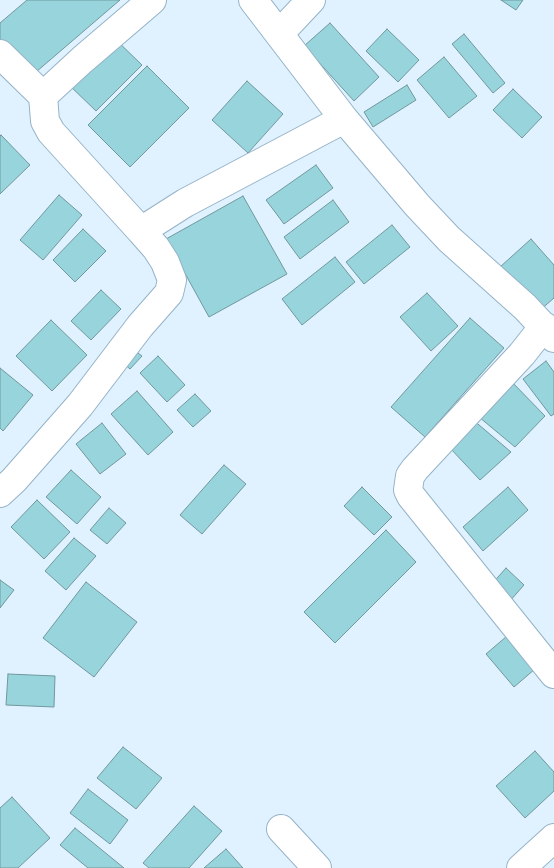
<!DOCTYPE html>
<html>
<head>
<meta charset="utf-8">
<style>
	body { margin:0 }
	canvas { display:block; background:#e0f2ff }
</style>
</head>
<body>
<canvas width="554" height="868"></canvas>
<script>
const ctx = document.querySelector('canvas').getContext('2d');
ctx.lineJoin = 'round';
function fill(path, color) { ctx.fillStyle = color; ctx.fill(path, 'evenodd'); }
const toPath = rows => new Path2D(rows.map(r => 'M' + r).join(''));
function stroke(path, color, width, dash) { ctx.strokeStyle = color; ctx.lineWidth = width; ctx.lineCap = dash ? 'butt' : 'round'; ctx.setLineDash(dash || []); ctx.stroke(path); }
const building = toPath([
	[27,0,120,0,29,78,0,43,0,23,27,0],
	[501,0,523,0,516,10,501,0],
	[330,23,379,77,354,101,304,46,330,23],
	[387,29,419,60,398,82,366,51,387,29],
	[464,34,505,83,493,93,452,44,464,34],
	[112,36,142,65,96,111,67,83,112,36],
	[444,57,477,96,449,118,417,80,444,57],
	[147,66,189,108,130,167,88,125,147,66],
	[247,81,283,114,248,153,212,120,247,81],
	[407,85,416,100,373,127,364,112,407,85],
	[513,89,542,117,522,138,493,110,513,89],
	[1,135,30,165,0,194,0,136,1,135],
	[316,165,333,188,284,224,266,200,316,165],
	[59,195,82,215,43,260,20,240,59,195],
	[243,196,287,274,209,317,166,239,243,196],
	[333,200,349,222,300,259,284,237,333,200],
	[392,225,410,247,364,284,346,262,392,225],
	[83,229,106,251,75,282,53,260,83,229],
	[531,239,554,265,554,298,539,311,500,267,531,239],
	[335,257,355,282,302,325,282,299,335,257],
	[101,290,121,309,91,340,71,321,101,290],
	[427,293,458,326,431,351,400,317,427,293],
	[470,318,504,348,425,437,391,407,470,318],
	[51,320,87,355,52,391,16,356,51,320],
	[134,350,142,356,130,369,123,363,134,350],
	[158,356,185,385,167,402,140,373,158,356],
	[546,361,554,372,554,414,551,416,523,379,546,361],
	[0,368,33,395,3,431,0,428,0,368],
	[510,380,545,416,515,447,479,417,510,380],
	[137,391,173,432,148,455,111,414,137,391],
	[195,394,211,411,193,427,177,410,195,394],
	[472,419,511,452,480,480,450,448,472,419],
	[102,423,126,454,100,474,76,444,102,423],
	[224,465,246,484,202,534,180,515,224,465],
	[71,470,101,497,77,524,46,497,71,470],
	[362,487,392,517,374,535,344,506,362,487],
	[508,487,528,510,483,551,463,527,508,487],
	[37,500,70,532,44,559,11,527,37,500],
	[109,508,126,523,107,544,90,530,109,508],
	[386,530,416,562,335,643,304,612,386,530],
	[74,538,96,556,66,590,45,571,74,538],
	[506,568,524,585,509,602,490,586,506,568],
	[0,580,14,590,0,608,0,580],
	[86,582,137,622,94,677,43,638,86,582],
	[507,636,535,669,514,687,486,654,507,636],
	[8,674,55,676,54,707,6,705,8,674],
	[123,747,162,778,136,809,97,778,123,747],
	[535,751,554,772,554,791,525,818,496,786,535,751],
	[88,789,128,820,110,844,70,813,88,789],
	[12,797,50,838,18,868,0,868,0,808,12,797],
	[194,806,222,831,189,868,149,868,143,863,194,806],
	[75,828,124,868,88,868,60,845,75,828],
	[226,849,243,868,204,868,226,849]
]);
fill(building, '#97d4dc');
stroke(building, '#71989d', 1);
const minor = toPath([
	[253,0,344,119,417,205,449,239,525,307,554,338],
	[280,33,311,0],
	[0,54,43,96,45,121,51,132,141,231,185,203,344,119],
	[43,96,82,60,152,0],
	[544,326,522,354,415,469,410,476,408,490,411,496,554,674],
	[0,493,14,480,80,405,140,326,169,293,172,280,165,262,156,248,141,231],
	[281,829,317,868],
	[521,868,554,838]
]);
stroke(minor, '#95b3c7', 30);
stroke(minor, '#fff', 28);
</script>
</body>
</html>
